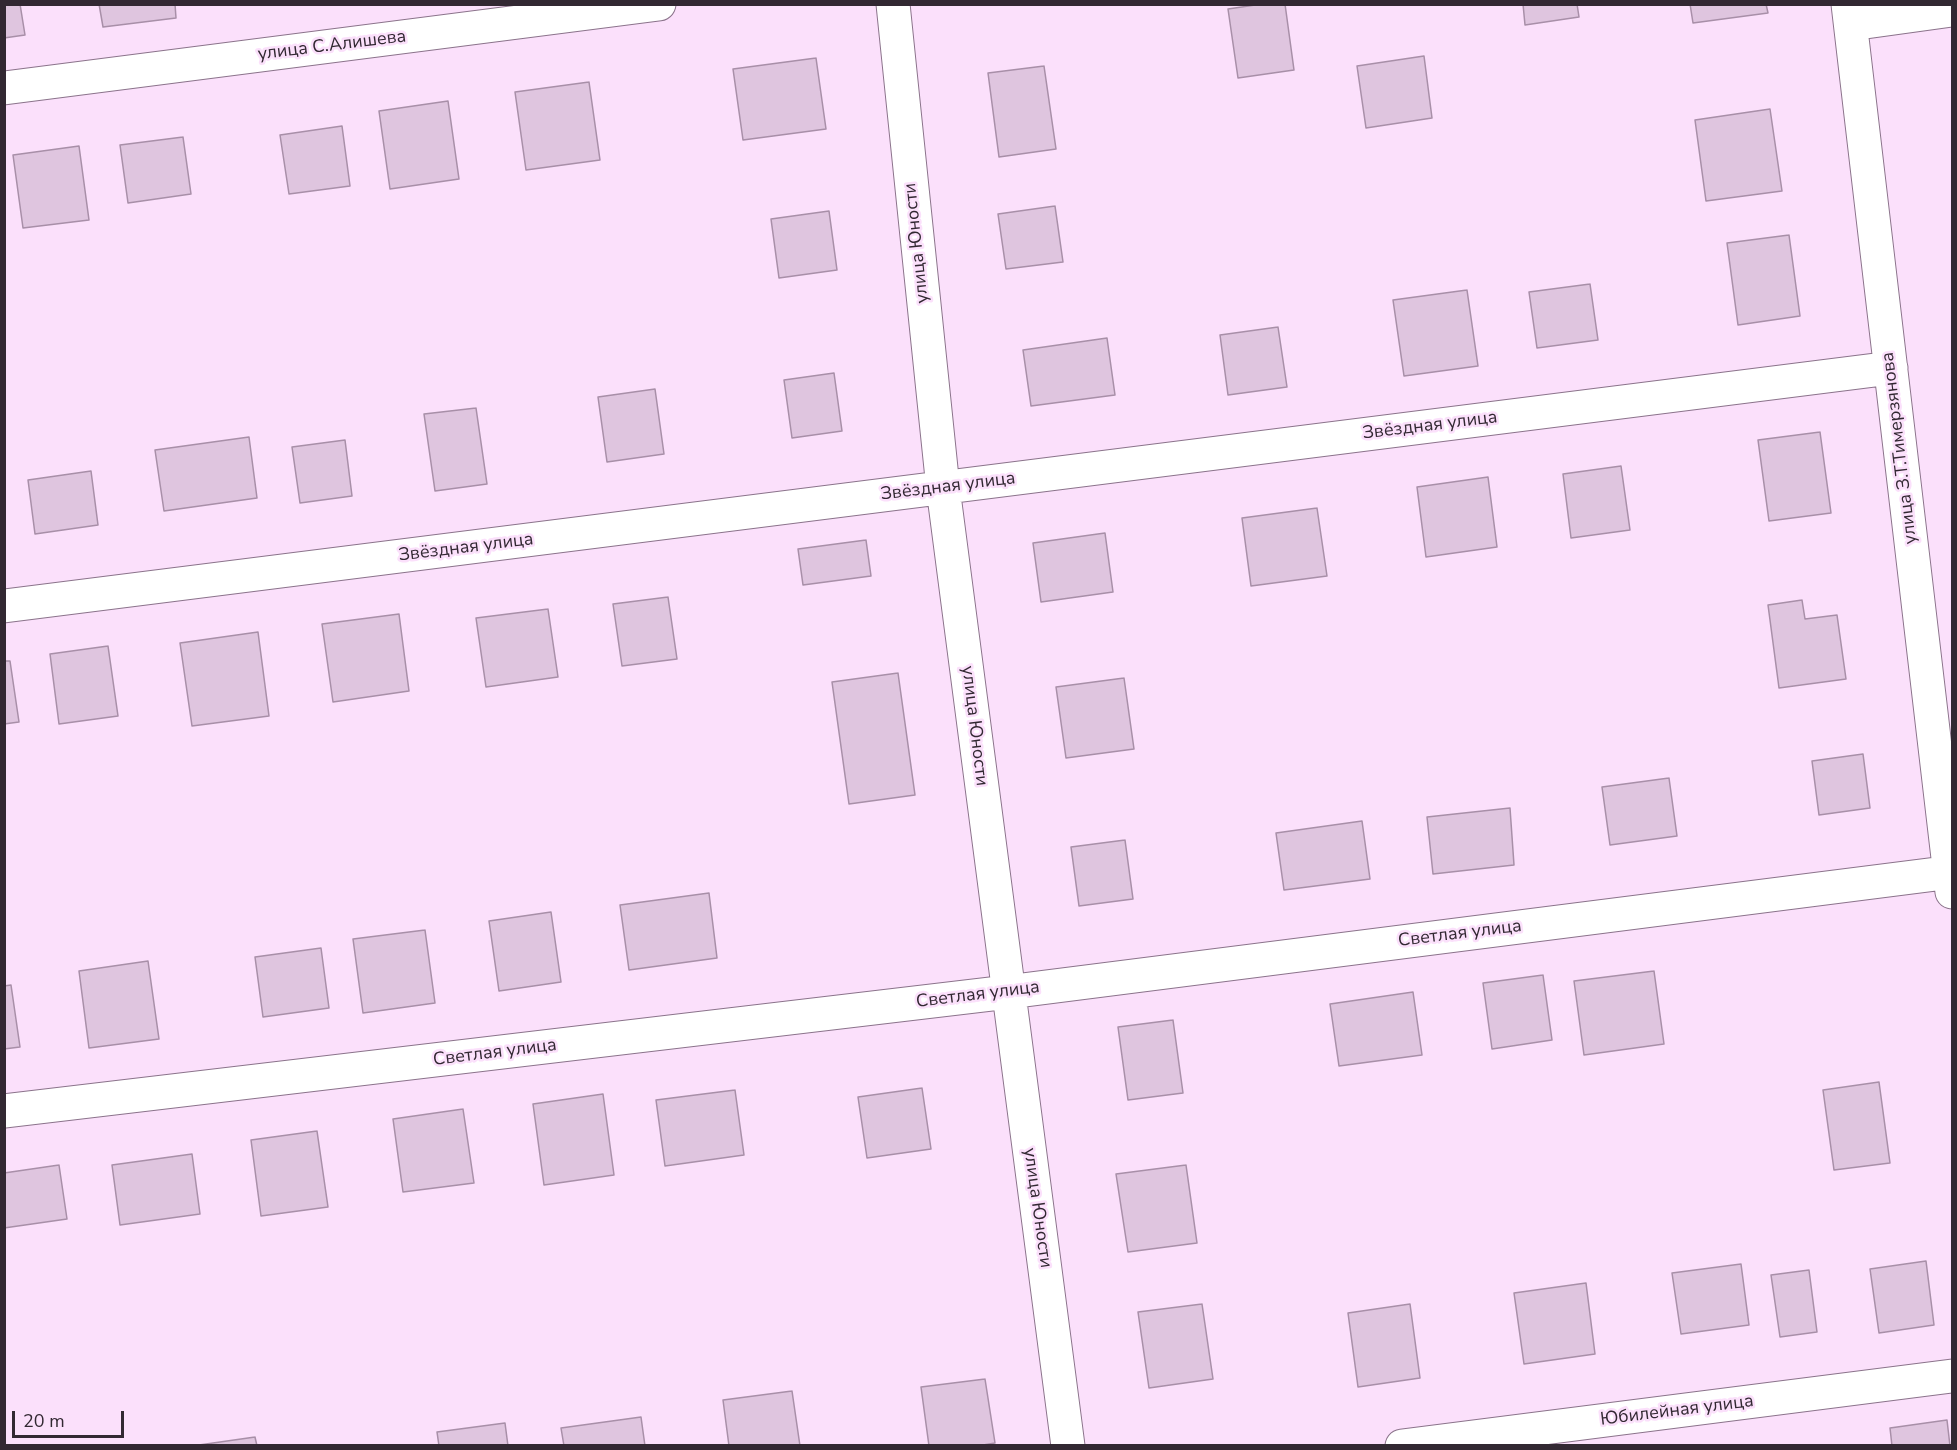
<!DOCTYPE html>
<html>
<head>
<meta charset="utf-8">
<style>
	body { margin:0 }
	#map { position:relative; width:1957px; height:1450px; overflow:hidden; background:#fbe0fb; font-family:"Nunito Sans",sans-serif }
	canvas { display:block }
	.frame { position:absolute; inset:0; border:6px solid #322832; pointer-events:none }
	.scale { position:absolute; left:12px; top:1411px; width:112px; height:27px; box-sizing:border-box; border:3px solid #322832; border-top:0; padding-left:8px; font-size:18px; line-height:21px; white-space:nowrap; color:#322832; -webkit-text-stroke:4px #fbe0fb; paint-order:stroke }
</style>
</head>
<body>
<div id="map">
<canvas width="1957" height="1450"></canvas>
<div class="frame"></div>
<div class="scale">20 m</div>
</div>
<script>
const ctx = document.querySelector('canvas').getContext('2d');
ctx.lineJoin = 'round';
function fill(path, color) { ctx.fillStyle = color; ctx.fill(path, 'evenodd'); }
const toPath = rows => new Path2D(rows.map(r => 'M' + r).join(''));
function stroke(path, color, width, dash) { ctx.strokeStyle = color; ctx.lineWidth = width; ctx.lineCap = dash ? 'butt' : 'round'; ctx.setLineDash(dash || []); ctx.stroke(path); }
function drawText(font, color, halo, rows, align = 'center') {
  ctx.font = font + ' "Nunito Sans",sans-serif'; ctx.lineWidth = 5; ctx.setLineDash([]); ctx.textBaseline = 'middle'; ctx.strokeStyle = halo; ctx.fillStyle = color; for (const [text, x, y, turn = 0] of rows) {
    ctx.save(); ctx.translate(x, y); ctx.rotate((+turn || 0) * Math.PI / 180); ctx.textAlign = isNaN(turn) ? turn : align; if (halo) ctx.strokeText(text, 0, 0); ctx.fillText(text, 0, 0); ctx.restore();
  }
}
const building = toPath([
	[4,4,20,4,25,35,4,38,4,4],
	[99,4,175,4,176,18,103,27,99,4],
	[1262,4,1285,4,1294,70,1238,78,1228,9,1262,4],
	[1523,4,1577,4,1579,17,1525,25,1523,4],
	[1690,4,1766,4,1768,13,1693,23,1690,4],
	[1424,56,1432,118,1366,128,1357,66,1424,56],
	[816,58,826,129,743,140,733,69,816,58],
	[1044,66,1056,149,999,157,988,73,1044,66],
	[589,82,600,160,526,170,515,92,589,82],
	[448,101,459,179,390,189,379,111,448,101],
	[1770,109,1782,191,1706,201,1695,120,1770,109],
	[342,126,350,186,289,194,280,135,342,126],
	[183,137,191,194,128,203,120,145,183,137],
	[79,146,89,220,23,228,13,155,79,146],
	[1055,206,1063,262,1006,269,998,214,1055,206],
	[829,211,837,270,779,278,771,219,829,211],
	[1789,235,1800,316,1738,325,1727,243,1789,235],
	[1590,284,1598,340,1537,348,1529,292,1590,284],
	[1467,290,1478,366,1404,376,1393,300,1467,290],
	[1278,327,1287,387,1228,395,1220,335,1278,327],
	[1107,338,1115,395,1031,406,1023,350,1107,338],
	[834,373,842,431,792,438,784,380,834,373],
	[655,389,664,454,607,462,598,397,655,389],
	[476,408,487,484,435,491,424,414,476,408],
	[1820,432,1831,513,1769,521,1758,440,1820,432],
	[249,437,257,498,164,511,155,450,249,437],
	[345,440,352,496,300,503,292,447,345,440],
	[1621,466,1630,530,1571,538,1563,474,1621,466],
	[91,471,98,525,35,534,28,480,91,471],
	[1488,477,1497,547,1426,557,1417,487,1488,477],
	[1317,508,1327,576,1251,586,1242,518,1317,508],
	[1105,533,1113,592,1041,602,1033,543,1105,533],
	[866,540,871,576,803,585,798,549,866,540],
	[668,597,677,659,622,666,613,604,668,597],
	[1802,600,1805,619,1837,615,1846,679,1779,688,1768,605,1802,600],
	[548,609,558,677,486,687,476,618,548,609],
	[399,614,409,691,333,702,322,624,399,614],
	[258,632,269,716,192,726,180,643,258,632],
	[108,646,118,716,59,724,50,654,108,646],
	[4,661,10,661,19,722,4,724,4,661],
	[898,673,915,795,849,804,832,682,898,673],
	[1124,678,1134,749,1066,758,1056,687,1124,678],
	[1863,754,1870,808,1819,815,1812,761,1863,754],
	[1669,778,1677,836,1610,845,1602,787,1669,778],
	[1510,808,1514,865,1433,874,1427,817,1510,808],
	[1362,821,1370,879,1284,890,1276,833,1362,821],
	[1125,840,1133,899,1079,906,1071,847,1125,840],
	[709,893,717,958,629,970,620,905,709,893],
	[551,912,561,982,499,991,489,921,551,912],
	[425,930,435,1003,363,1013,353,939,425,930],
	[321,948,329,1008,263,1017,255,957,321,948],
	[148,961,159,1039,89,1048,79,971,148,961],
	[1654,971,1664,1044,1584,1055,1574,981,1654,971],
	[1543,975,1552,1040,1492,1049,1483,983,1543,975],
	[11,985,20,1047,4,1049,4,986,11,985],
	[1413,992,1422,1055,1339,1066,1330,1004,1413,992],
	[1173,1020,1183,1093,1128,1100,1118,1027,1173,1020],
	[1879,1082,1890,1163,1834,1170,1823,1090,1879,1082],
	[922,1088,931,1149,867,1158,858,1097,922,1088],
	[735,1090,744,1155,665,1166,656,1100,735,1090],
	[603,1094,614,1175,544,1185,533,1104,603,1094],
	[463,1109,474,1183,403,1192,393,1119,463,1109],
	[317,1131,328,1207,261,1216,251,1140,317,1131],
	[192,1154,200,1214,120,1225,112,1165,192,1154],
	[59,1165,67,1219,4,1228,4,1173,59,1165],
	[1186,1165,1197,1243,1128,1252,1116,1174,1186,1165],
	[1926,1261,1934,1325,1879,1333,1870,1269,1926,1261],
	[1741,1264,1749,1325,1681,1334,1672,1273,1741,1264],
	[1809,1270,1817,1332,1780,1337,1771,1275,1809,1270],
	[1586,1283,1595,1354,1524,1364,1514,1293,1586,1283],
	[1202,1304,1213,1379,1149,1388,1138,1312,1202,1304],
	[1410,1304,1420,1378,1358,1387,1348,1313,1410,1304],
	[985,1379,995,1443,977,1446,929,1446,921,1387,985,1379],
	[792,1391,800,1446,729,1446,723,1400,792,1391],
	[641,1417,645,1446,564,1446,561,1428,641,1417],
	[1947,1420,1950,1446,1892,1446,1890,1428,1947,1420],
	[505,1423,508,1446,439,1446,437,1432,505,1423],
	[255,1437,257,1446,192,1446,255,1437]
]);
fill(building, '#dfc5df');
stroke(building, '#a88fa8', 1.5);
const minor = toPath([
	[893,4,943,488,1068,1446],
	[1848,4,1952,892],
	[1851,24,1952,10],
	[4,88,659,4],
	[4,606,1891,368],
	[4,1111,1008,992,1952,872],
	[1402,1446,1952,1376]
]);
stroke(minor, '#8b738b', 35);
stroke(minor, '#fff', 33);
drawText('18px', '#322832', '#fbe0fb', [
	["улица С.Алишева",332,46,-7],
	["улица Юности",917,243,-96],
	["Звёздная улица",1430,426,-7],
	["улица З.Т.Тимерзянова",1900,448,-97],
	["Звёздная улица",948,487,-7],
	["Звёздная улица",466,548,-7],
	["улица Юности",974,726,83],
	["Светлая улица",1460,934,-7],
	["Светлая улица",978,995,-7],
	["Светлая улица",495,1053,-7],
	["улица Юности",1037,1208,82],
	["Юбилейная улица",1677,1411,-7]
]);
</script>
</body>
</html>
